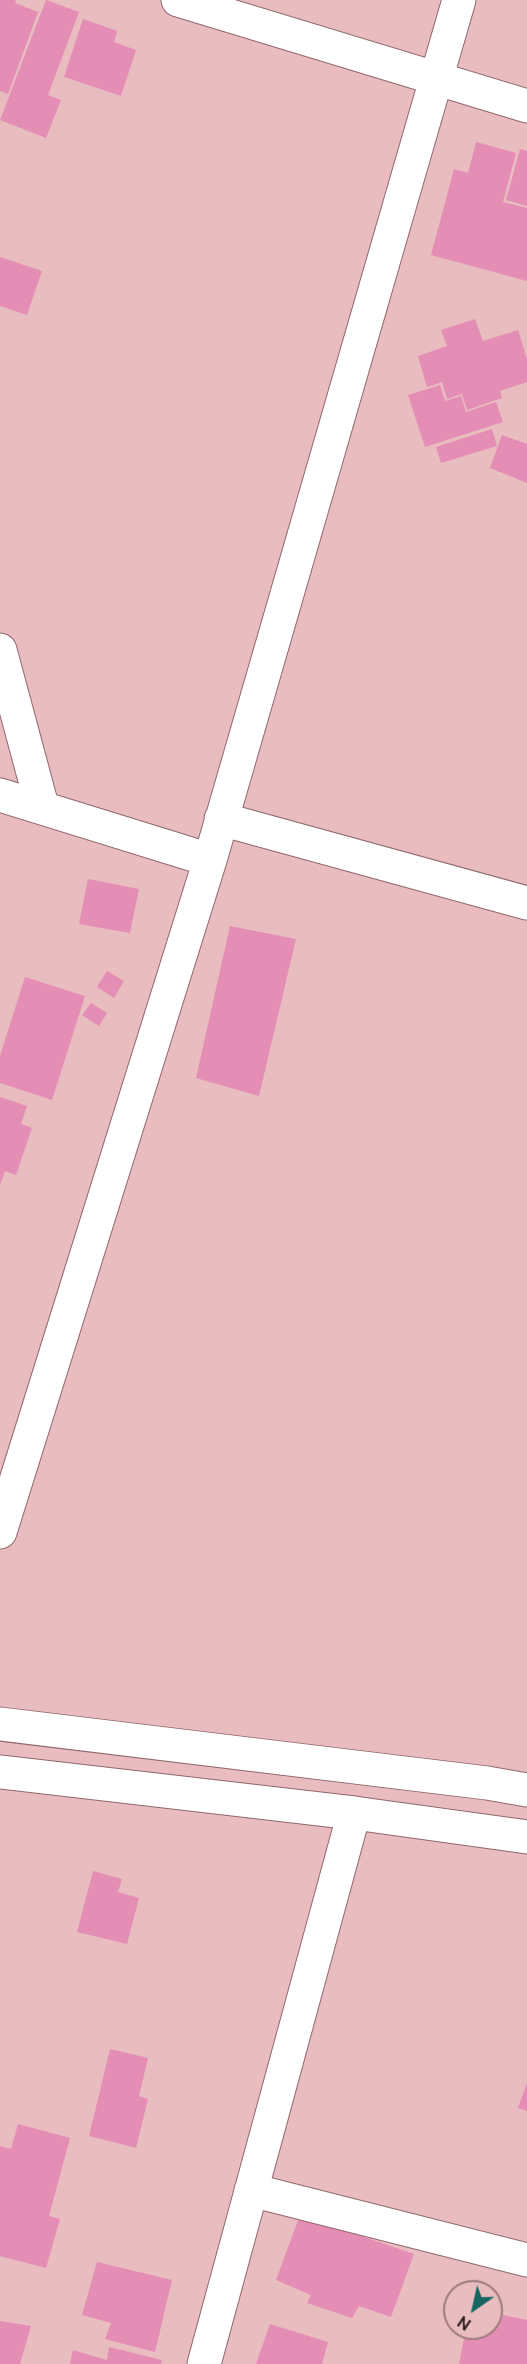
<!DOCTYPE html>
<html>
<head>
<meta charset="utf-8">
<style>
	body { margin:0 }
	#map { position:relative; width:527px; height:2364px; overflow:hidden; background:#e9bcc0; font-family:Ubuntu,sans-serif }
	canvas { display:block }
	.north { position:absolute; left:443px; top:2280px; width:60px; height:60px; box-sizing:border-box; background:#e9bcc0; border:2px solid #9d7b7e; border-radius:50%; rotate:214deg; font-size:16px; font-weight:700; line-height:24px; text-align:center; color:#2a1a1c }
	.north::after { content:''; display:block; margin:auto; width:21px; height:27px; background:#176563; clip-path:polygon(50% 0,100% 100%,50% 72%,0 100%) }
</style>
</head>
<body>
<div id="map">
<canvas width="527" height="2364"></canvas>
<div class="north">N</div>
</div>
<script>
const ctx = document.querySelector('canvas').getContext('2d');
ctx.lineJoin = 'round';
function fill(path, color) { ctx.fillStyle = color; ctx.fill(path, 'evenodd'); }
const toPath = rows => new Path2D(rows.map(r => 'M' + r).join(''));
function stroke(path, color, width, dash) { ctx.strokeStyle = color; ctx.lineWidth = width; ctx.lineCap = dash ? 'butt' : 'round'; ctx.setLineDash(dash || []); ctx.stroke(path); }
fill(toPath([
	[0,0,16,0,15,3,38,12,8,94,0,91],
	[46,0,79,12,48,95,61,100,46,138,0,120],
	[83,19,117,31,114,42,136,50,121,96,64,77],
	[476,142,516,153,503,202,527,208,527,281,431,255,454,169,468,173],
	[520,149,527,151,527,206,506,200],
	[0,257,42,271,27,315,0,306],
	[475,319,483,341,518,330,527,359,527,382,500,391,502,398,467,410,462,394,447,399,442,382,427,387,418,356,447,346,441,330],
	[440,385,445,401,461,396,466,412,496,402,503,422,425,447,408,395],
	[492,429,497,446,441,463,436,447],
	[502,435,527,444,527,483,490,468],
	[88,879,139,889,130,933,79,924],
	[230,926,296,939,259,1096,196,1078],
	[107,971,124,981,114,998,97,987],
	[25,977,85,996,52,1100,0,1083,0,1056],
	[91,1003,107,1013,99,1026,82,1015],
	[0,1097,27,1106,21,1124,32,1128,16,1175,5,1171,0,1185],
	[93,1871,122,1879,118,1892,139,1898,127,1944,77,1932],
	[110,2049,148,2058,139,2096,148,2099,136,2148,89,2136],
	[527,2083,527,2111,518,2108],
	[18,2124,70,2138,49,2216,60,2219,46,2268,0,2256,0,2146,11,2149],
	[300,2215,414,2254,391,2317,359,2306,352,2318,307,2303,311,2295,276,2280],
	[97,2262,172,2280,155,2352,105,2339,111,2323,82,2315],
	[498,2314,527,2320,527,2364,459,2364,466,2328,494,2328],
	[0,2321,31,2326,20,2364,0,2364],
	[270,2324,328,2342,322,2364,256,2364],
	[109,2347,162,2360,161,2364,70,2364,73,2350,107,2360]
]), '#e48db5');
const minor = toPath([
	[178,0,527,106],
	[0,650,42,806],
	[0,795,210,860],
	[221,819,527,903],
	[0,1532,210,860,459,0],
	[251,2190,527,2260],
	[204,2364,354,1813]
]);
const primary = toPath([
	[0,1724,487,1783,527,1790],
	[0,1772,354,1813,527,1837]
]);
stroke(minor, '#90686c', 35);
stroke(primary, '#90686c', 35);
stroke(minor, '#fff', 33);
stroke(primary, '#fff', 33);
</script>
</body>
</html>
